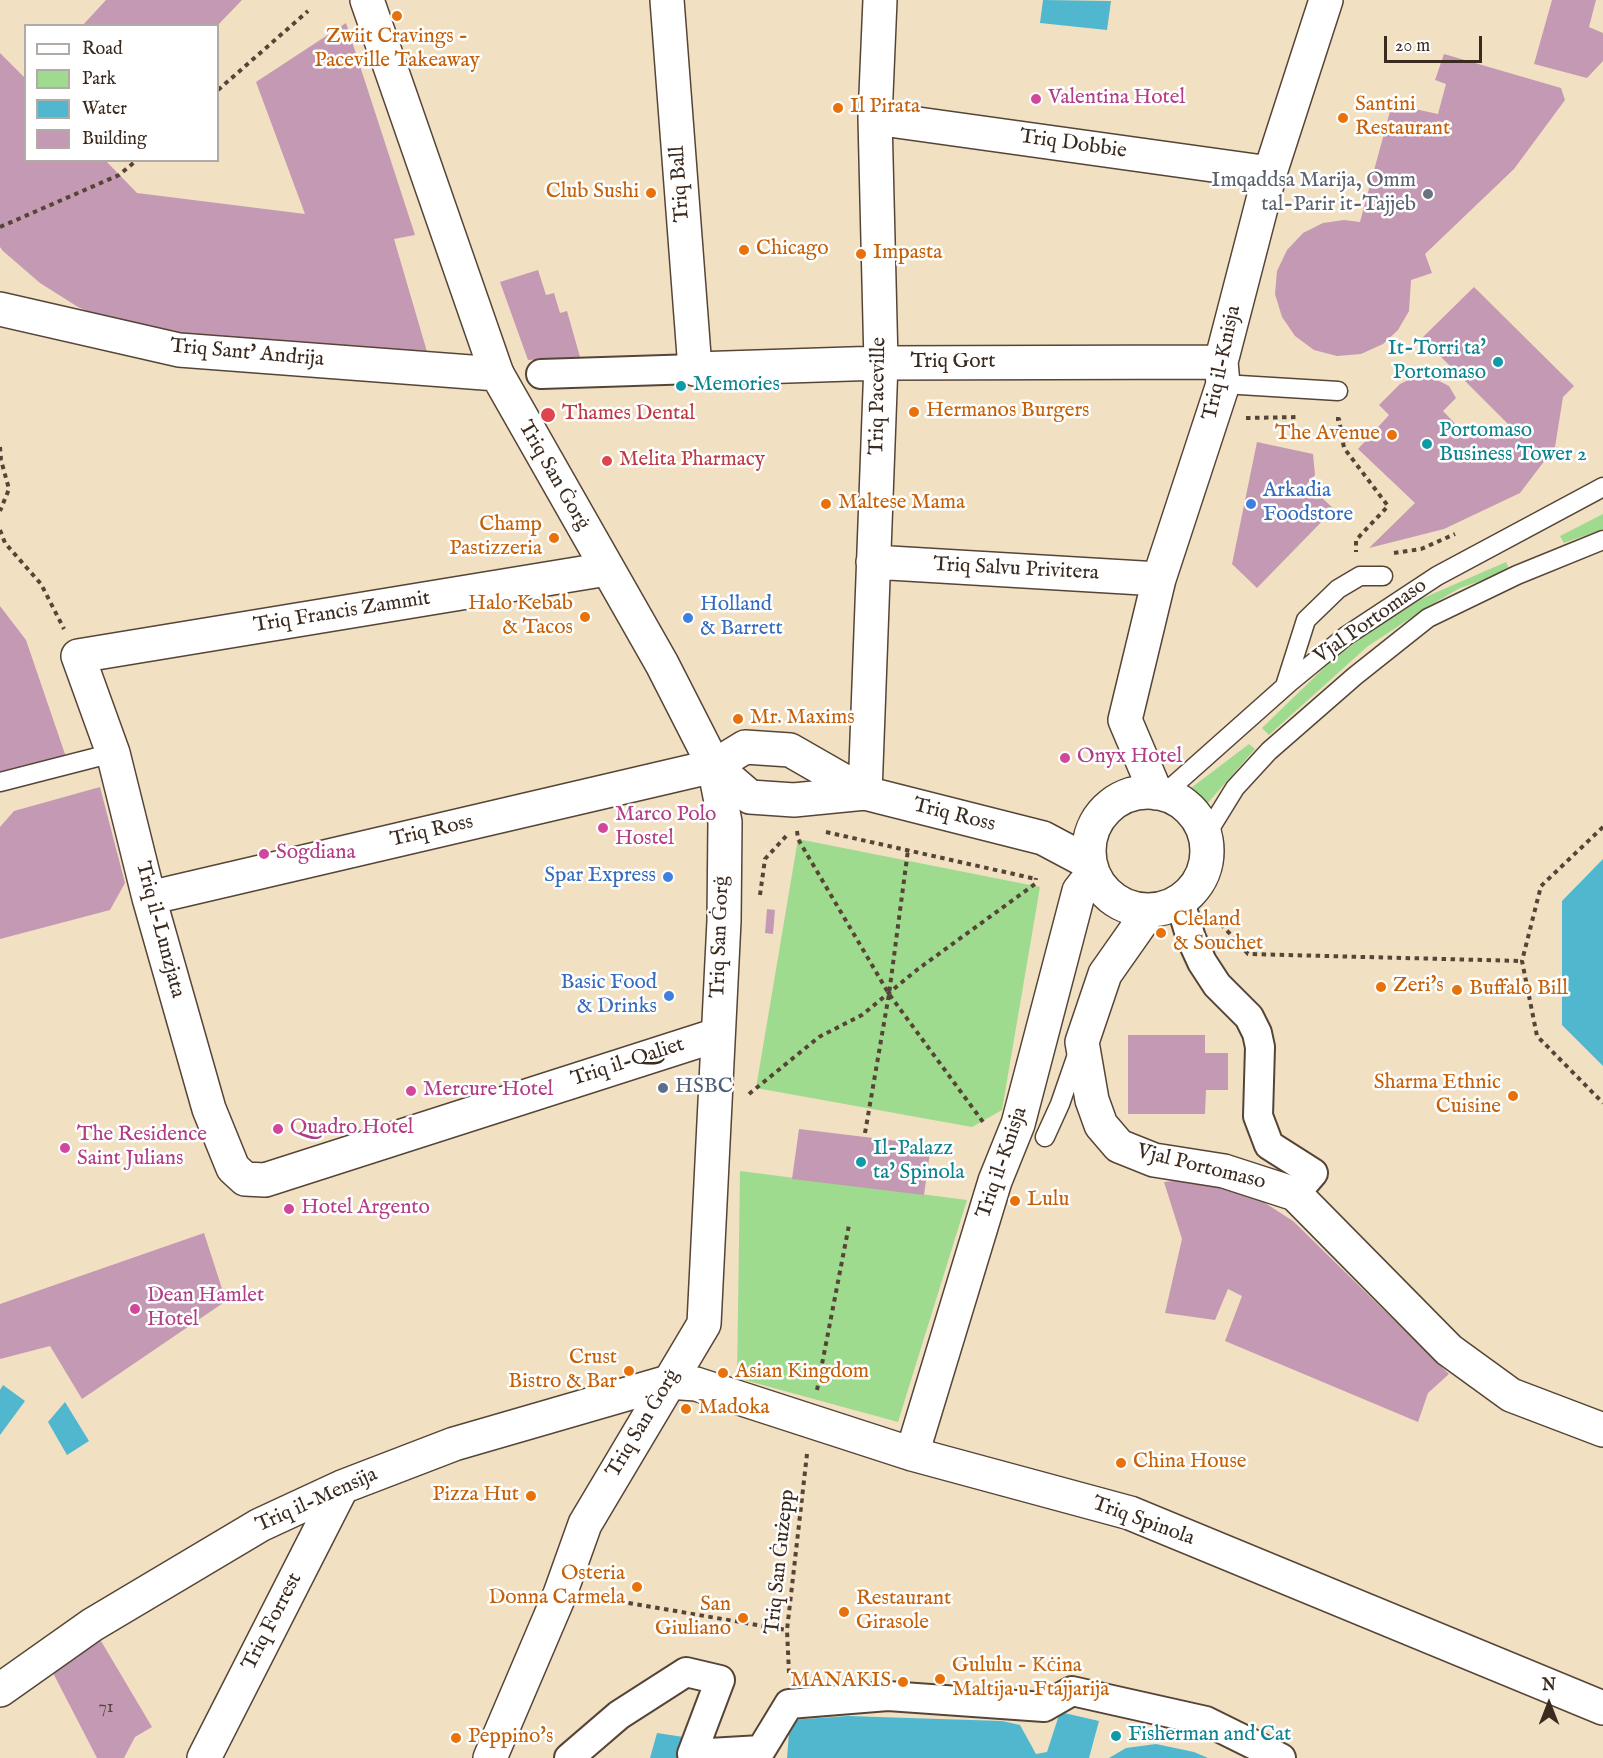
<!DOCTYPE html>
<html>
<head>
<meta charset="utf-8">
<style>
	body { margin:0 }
	#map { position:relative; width:1603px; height:1758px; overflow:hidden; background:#f2e0c3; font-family:"IM FELL English",serif }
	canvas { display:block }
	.legend { position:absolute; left:24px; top:24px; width:195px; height:138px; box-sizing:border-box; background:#fff; border:2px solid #b1aaa5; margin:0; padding:8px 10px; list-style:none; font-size:18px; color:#3b2a1e }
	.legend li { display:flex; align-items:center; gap:12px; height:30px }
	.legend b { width:30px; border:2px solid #b1aaa5 }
	.north { position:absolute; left:1519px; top:1674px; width:60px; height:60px; -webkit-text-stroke:4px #fff; paint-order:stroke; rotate:0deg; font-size:16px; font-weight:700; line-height:24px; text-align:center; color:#3b2a1e }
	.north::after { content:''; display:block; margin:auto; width:21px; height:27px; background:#3b2a1e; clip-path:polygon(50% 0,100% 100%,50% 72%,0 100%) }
	.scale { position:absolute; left:1384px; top:36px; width:98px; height:27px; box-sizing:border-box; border:3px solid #3b2a1e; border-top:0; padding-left:8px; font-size:18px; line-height:21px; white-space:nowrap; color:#3b2a1e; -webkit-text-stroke:4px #fff; paint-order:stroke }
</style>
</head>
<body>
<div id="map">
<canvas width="1603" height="1758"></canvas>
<ul class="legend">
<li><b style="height:8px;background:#fff"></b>Road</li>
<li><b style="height:16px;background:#9fdb8e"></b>Park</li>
<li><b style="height:16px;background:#50b7cf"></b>Water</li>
<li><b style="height:16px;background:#c499b3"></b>Building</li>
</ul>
<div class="north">N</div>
<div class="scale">20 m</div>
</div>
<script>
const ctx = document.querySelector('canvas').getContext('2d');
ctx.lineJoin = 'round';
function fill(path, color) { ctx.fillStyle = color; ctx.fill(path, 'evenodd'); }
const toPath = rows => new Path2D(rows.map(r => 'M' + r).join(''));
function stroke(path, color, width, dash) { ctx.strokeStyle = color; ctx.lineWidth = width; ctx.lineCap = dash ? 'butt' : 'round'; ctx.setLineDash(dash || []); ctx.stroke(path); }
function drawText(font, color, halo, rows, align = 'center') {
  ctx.font = font + ' "IM FELL English",serif'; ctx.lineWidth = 5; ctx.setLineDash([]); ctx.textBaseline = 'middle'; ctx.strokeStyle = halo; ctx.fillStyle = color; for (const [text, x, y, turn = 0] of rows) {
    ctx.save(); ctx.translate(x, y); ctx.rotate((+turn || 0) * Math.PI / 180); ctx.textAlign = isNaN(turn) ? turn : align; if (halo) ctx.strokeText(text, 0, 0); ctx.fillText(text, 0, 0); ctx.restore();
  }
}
fill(toPath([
	[1603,514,1603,529,1564,543,1560,536],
	[1506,562,1510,571,1460,588,1429,606,1368,646,1269,735,1262,728,1329,663,1361,638,1421,599],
	[1249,744,1255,749,1206,805,1191,788],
	[798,839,1040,887,1002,1110,972,1127,756,1088],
	[740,1171,967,1200,898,1422,737,1378]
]), '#9fdb8e');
fill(toPath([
	[1043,0,1111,1,1107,30,1040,23],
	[1603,859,1603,1066,1562,1025,1562,901],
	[3,1385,25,1401,0,1435,0,1390],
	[65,1402,89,1441,67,1455,48,1422],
	[1060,1712,1099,1721,1089,1758,787,1758,790,1720,848,1716,1002,1721,1020,1725,1036,1754,1047,1752],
	[657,1733,690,1738,683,1758,650,1758],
	[1156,1744,1194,1752,1208,1758,1109,1758,1126,1748]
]), '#50b7cf');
fill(toPath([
	[106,0,242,0,217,26,82,26],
	[1552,0,1596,0,1589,27,1603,33,1603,61,1587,78,1534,64],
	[346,23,415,235,394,239,430,362,120,326,78,307,40,283,3,251,0,247,0,53,26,79,26,160,105,160,137,193,305,214,256,82],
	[1444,54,1561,88,1565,100,1514,169,1425,254,1432,273,1411,280,1409,311,1398,330,1383,344,1361,354,1337,356,1314,350,1295,336,1282,317,1275,294,1277,271,1287,250,1303,233,1323,223,1344,220,1360,222,1392,104,1438,114,1446,84,1435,80],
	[538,270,546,295,554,293,560,313,567,311,580,357,528,360,500,282],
	[1474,287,1574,386,1563,397,1555,447,1520,493,1444,529,1369,548,1415,503,1358,449,1389,415,1379,405,1400,384,1423,373,1449,386,1456,398,1443,411,1468,437,1477,425,1496,440,1510,426,1422,338],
	[1257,442,1313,454,1315,475,1307,484,1334,509,1257,588,1232,564],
	[0,606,26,640,66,757,0,772],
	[100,787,125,883,110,910,0,939,0,827,14,811],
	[767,909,775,910,773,934,765,933],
	[1128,1035,1205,1035,1205,1053,1228,1053,1228,1090,1206,1090,1205,1114,1128,1114],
	[799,1129,931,1145,924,1195,792,1179],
	[1202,1178,1245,1190,1293,1221,1449,1374,1428,1393,1418,1422,1225,1341,1242,1296,1228,1289,1215,1320,1165,1313,1182,1239,1164,1182],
	[204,1233,226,1301,82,1399,50,1346,0,1359,0,1304],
	[101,1641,152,1727,135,1737,124,1758,97,1758,52,1671]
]), '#c499b3');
const service = toPath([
	[1223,384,1338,391],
	[1285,686,1306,620,1338,589,1360,576,1383,576],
	[0,782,113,753],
	[1164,794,1290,682,1346,636,1437,576,1603,487],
	[1206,835,1235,788,1269,751,1355,676,1428,618,1517,575,1603,540],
	[1045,1137,1060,1104,1078,1052]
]);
const pedestrian = toPath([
	[541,374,695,369],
	[1180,902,1191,938,1202,962,1217,985,1249,1017,1257,1033,1260,1047,1258,1116,1269,1145,1313,1173,1295,1194],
	[569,1758,619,1715,686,1672,720,1680,692,1754,761,1750,789,1704,888,1696,1044,1707,1072,1691,1206,1721,1281,1758]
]);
const minor = toPath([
	[367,0,497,374],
	[667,0,695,369,881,363,1221,362],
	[875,118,1270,173],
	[873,562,1159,579],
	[607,569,78,656,113,753,149,898,209,1109,233,1168,245,1179,265,1180,717,1035],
	[714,766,750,797,794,800,865,793],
	'1089 851a59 59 0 1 1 118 0a59 59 0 1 1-118 0Z',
	[865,793,881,363,875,118,880,0],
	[1156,793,1125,720,1159,579,1223,384,1221,362,1270,173,1326,0],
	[149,898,714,766,745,747,790,750,865,793,1043,838,1090,863],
	[1150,910,1105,974,1082,1042,1092,1100,1101,1125,1119,1146,1154,1160,1224,1171,1295,1194,1449,1350,1511,1395,1603,1430],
	[912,1454,995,1181,1018,1124,1079,891,1093,873],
	[0,1690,92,1625,260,1525,342,1487,454,1444,668,1382,696,1384,912,1454,1130,1513,1603,1708],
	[204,1758,342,1487]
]);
const secondary = toPath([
	[0,309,179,350,497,374,662,664,714,766,725,822,724,921,704,1324,585,1524,560,1594,490,1758]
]);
stroke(service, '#564537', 21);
stroke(pedestrian, '#564537', 32);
stroke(minor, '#564537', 36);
stroke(secondary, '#564537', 36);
stroke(toPath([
	[218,90,308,11],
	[0,227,119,175,137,160],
	[1246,418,1299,417],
	[1336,419,1339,419,1344,448,1388,506,1356,540,1356,552],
	[0,447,1,460,9,489,0,511],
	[0,530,5,543,41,584,64,629],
	[1394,553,1421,549,1455,534],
	[1603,827,1541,886,1522,961,1537,1036,1603,1103],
	[797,831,798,839,889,994,983,1122],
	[826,832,1036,879],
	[760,895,765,859,788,834],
	[1221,924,1248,954,1522,961],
	[749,1094,819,1037,862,1015,918,969,1035,884,1036,878],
	[865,1133,889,994,908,850],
	[817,1390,849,1225],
	[593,1597,787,1630],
	[789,1673,787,1630,807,1454]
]), '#564537', 4, [4.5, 4.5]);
stroke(service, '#fff', 18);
stroke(pedestrian, '#fff', 28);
stroke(minor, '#fff', 33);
stroke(secondary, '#fff', 33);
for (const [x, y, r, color] of [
	[397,16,6,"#e8710a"],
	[1036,99,6,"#d1479c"],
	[838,108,6,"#e8710a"],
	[1343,118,6,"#e8710a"],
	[651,193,6,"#e8710a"],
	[1428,194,6,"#6b7280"],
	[744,250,6,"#e8710a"],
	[861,254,6,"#e8710a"],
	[1498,362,6,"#0f9aa8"],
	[681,386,6,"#0f9aa8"],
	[914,412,6,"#e8710a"],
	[548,415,8,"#e0444e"],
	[1392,435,6,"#e8710a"],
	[1427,444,6,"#0f9aa8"],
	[607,461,6,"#e0444e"],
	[826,504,6,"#e8710a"],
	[1251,504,6,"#3f7fe0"],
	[554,538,6,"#e8710a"],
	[585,617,6,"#e8710a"],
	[688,618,6,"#3f7fe0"],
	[738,719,6,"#e8710a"],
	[1065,758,6,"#d1479c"],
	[603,828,6,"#d1479c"],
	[264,854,6,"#d1479c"],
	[668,877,6,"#3f7fe0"],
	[1161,933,6,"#e8710a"],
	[1381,987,6,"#e8710a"],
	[1457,990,6,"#e8710a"],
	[669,996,6,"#3f7fe0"],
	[663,1088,6,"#5c6f8a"],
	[411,1091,6,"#d1479c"],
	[1513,1096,6,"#e8710a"],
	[278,1129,6,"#d1479c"],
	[65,1148,6,"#d1479c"],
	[861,1162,6,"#0f9aa8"],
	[1015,1201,6,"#e8710a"],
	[289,1209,6,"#d1479c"],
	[135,1309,6,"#d1479c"],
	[629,1371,6,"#e8710a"],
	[723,1373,6,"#e8710a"],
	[686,1409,6,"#e8710a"],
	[1121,1463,6,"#e8710a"],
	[531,1496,6,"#e8710a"],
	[637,1587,6,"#e8710a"],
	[844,1612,6,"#e8710a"],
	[743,1618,6,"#e8710a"],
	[940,1679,6,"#e8710a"],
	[903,1682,6,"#e8710a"],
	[1116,1736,6,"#0f9aa8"],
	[456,1738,6,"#e8710a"]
]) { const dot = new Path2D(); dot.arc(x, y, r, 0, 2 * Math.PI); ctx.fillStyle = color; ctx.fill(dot); stroke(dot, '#fff', 2); }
drawText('18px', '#5d4643', null, [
	["71",106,1708]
]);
drawText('21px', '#c56008', '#fff', [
	["Zwiit Cravings -",397,38,"center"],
	["Paceville Takeaway",397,62,"center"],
	["Santini",1355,106],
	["Restaurant",1355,130],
	["Il Pirata",850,108],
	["Club Sushi",639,193,"right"],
	["Chicago",756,250],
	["Impasta",873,254],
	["Hermanos Burgers",926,412],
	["The Avenue",1380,435,"right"],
	["Maltese Mama",838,504],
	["Champ",542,526,"right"],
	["Pastizzeria",542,550,"right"],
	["Halo Kebab",573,605,"right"],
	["& Tacos",573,629,"right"],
	["Mr. Maxims",750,719],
	["Cleland",1173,921],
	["& Souchet",1173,945],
	["Zeri's",1393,987],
	["Buffalo Bill",1469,990],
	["Sharma Ethnic",1501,1084,"right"],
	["Cuisine",1501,1108,"right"],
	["Lulu",1027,1201],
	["Crust",617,1359,"right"],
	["Bistro & Bar",617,1383,"right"],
	["Asian Kingdom",735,1373],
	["Madoka",698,1409],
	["China House",1133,1463],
	["Pizza Hut",519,1496,"right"],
	["Osteria",625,1575,"right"],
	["Donna Carmela",625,1599,"right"],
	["Restaurant",856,1600],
	["Girasole",856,1624],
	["San",731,1606,"right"],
	["Giuliano",731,1630,"right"],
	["Gululu - Kċina",952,1667],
	["Maltija u Ftajjarija",952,1691],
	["MANAKIS",891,1682,"right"],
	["Peppino's",468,1738]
], 'left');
drawText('21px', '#b23c85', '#fff', [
	["Valentina Hotel",1048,99],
	["Onyx Hotel",1077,758],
	["Marco Polo",615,816],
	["Hostel",615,840],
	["Sogdiana",276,854],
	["Mercure Hotel",423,1091],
	["Quadro Hotel",290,1129],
	["The Residence",77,1136],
	["Saint Julians",77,1160],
	["Hotel Argento",301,1209],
	["Dean Hamlet",147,1297],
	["Hotel",147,1321]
], 'left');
drawText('21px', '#3b2a1e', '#fff', [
	["Triq Dobbie",1073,145,8],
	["Triq Ball",681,184,-94],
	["Triq Sant' Andrija",247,354,5],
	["Triq Gort",953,363],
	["Triq il-Knisja",1223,363,-78],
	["Triq Paceville",879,396,-89],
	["Triq San Ġorġ",553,476,60],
	["Triq Salvu Privitera",1016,570,3],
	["Triq Francis Zammit",342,613,-9],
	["Vjal Portomaso",1371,622,-35],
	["Triq Ross",954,816,14],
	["Triq Ross",432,832,-13],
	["Triq il-Lunzjata",159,930,75],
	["Triq San Ġorġ",721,937,-88],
	["Triq il-Qaliet",628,1063,-18],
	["Triq il-Knisja",1003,1163,-71],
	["Vjal Portomaso",1201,1168,14],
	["Triq San Ġorġ",644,1424,-59],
	["Triq il-Mensija",317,1501,-24],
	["Triq Spinola",1143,1522,20],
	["Triq San Ġużepp",781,1562,-84],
	["Triq Forrest",273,1622,-63]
]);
drawText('21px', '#5b616d', '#fff', [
	["Imqaddsa Marija, Omm",1416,182],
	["tal-Parir it-Tajjeb",1416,206]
], 'right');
drawText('21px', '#0d838f', '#fff', [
	["It-Torri ta'",1486,350,"right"],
	["Portomaso",1486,374,"right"],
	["Memories",693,386],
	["Portomaso",1439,432],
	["Business Tower 2",1439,456],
	["Il-Palazz",873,1150],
	["ta' Spinola",873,1174],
	["Fisherman and Cat",1128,1736]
], 'left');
drawText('21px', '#be3a42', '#fff', [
	["Thames Dental",562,415],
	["Melita Pharmacy",619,461]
], 'left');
drawText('21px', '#366cbe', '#fff', [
	["Arkadia",1263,492],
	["Foodstore",1263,516],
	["Holland",700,606],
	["& Barrett",700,630],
	["Spar Express",656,877,"right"],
	["Basic Food",657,984,"right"],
	["& Drinks",657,1008,"right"]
], 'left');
drawText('21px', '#4e5e75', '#fff', [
	["HSBC",675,1088]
], 'left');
</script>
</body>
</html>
